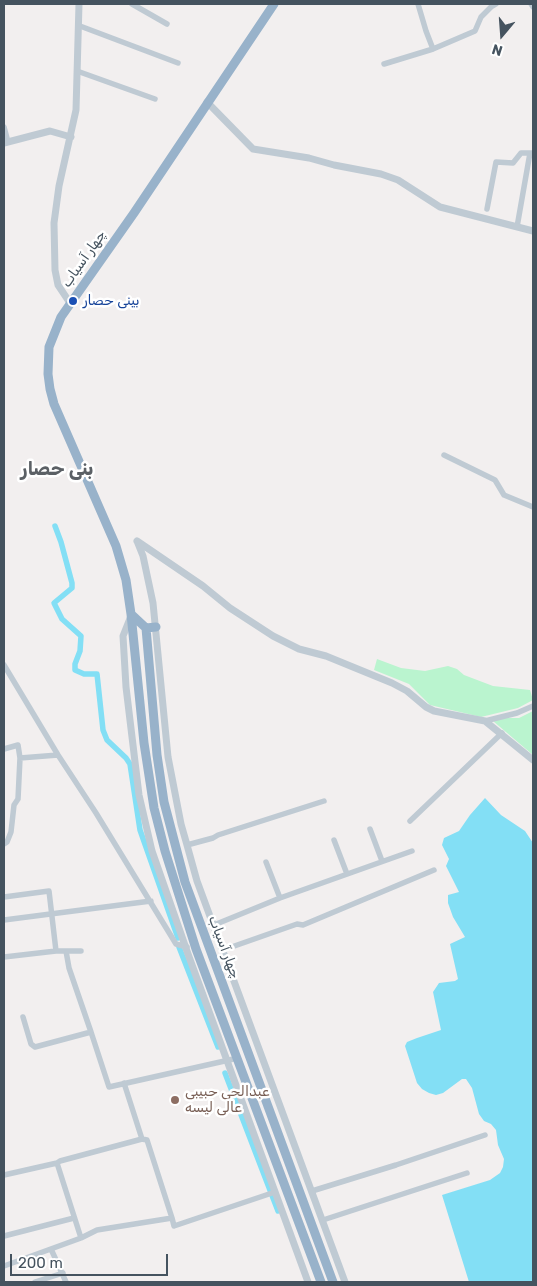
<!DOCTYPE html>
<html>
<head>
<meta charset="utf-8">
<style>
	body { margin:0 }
	#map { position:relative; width:537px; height:1286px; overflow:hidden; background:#f2efef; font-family:Rubik,sans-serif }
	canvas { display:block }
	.frame { position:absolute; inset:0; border:5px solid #45535f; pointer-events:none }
	.north { position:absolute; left:477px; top:10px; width:50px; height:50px; -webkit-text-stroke:4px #fff; paint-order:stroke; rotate:198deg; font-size:14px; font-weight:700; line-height:20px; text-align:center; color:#45535f }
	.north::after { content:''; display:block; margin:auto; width:18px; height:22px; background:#45535f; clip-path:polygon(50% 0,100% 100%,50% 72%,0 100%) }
	.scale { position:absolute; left:10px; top:1254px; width:158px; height:22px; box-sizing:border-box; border:2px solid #45535f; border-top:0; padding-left:6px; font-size:15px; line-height:18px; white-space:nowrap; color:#45535f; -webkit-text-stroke:4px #fff; paint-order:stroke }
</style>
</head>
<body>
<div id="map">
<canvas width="537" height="1286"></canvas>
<div class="frame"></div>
<div class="north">N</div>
<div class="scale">200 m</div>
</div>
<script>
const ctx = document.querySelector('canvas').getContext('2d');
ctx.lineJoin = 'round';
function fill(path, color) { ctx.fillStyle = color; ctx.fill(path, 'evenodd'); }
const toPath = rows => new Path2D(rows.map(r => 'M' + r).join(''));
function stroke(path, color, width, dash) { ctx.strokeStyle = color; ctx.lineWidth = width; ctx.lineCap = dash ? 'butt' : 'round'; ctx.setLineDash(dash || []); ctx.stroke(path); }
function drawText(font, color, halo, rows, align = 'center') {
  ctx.font = font + ' Rubik,"Noto Naskh Arabic",sans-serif'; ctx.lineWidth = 5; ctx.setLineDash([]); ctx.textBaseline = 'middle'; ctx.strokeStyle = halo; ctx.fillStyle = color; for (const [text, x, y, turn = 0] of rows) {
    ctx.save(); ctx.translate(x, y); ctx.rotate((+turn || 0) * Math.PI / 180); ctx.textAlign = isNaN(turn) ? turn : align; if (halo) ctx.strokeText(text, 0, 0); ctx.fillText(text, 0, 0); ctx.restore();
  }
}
fill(toPath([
	[377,659,401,668,425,671,448,666,457,669,464,675,493,686,530,690,533,700,518,708,481,717,430,705,409,684,374,670],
	[533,711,533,755,493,721,504,718,519,718]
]), '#baf4cf');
fill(toPath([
	[485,798,501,815,525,831,533,843,533,1282,469,1282,442,1195,490,1180,500,1173,503,1167,504,1159,498,1145,496,1130,491,1124,484,1121,479,1114,472,1088,466,1079,462,1079,443,1093,436,1095,429,1093,422,1089,417,1083,405,1046,407,1042,417,1038,441,1030,433,992,439,983,455,981,458,979,450,944,465,937,453,917,448,903,448,895,459,892,446,866,449,859,442,845,444,838,459,831,470,815]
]), '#83dff5');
stroke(toPath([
	[55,526,61,542,72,583,72,588,54,603,62,619,81,636,80,651,75,664,75,670,84,674,97,674,103,730,107,740,126,758,130,764,140,830,178,938],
	[179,947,218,1047],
	[225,1073,278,1211]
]), '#83dff5', 5.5);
stroke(toPath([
	[132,4,167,24],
	[418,4,426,31,433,49],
	[531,4,533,7],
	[80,26,178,63],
	[384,64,433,49,475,31,481,17,491,7,496,4],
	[77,71,155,99],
	[4,127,8,142],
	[487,209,496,162,513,163,521,153,530,153],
	[517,227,530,153,532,153],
	[444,455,495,480,504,495,533,507],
	[4,665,58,755,96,813,176,944,187,947],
	[485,721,517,713,533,706],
	[4,749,18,745,20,758,18,799,14,805,11,832,7,842,4,844],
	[20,758,58,755],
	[410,821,502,733],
	[370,829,382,861],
	[334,840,347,874],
	[187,845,213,838,218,835,324,801],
	[266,862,280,898],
	[4,897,49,891,56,951],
	[4,920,151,901],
	[214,925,280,898,412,851],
	[223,950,297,924,303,925,434,870],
	[4,957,56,951,81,951],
	[23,1017,31,1044,35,1047,91,1032,69,968,66,951],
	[91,1032,109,1087,238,1058],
	[124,1083,142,1139,147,1140,172,1218],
	[4,1175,57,1163],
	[312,1191,396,1165,485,1135],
	[323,1220,467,1173],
	[4,1236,74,1218],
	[81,1238,57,1163,60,1161,142,1139],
	[51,1249,66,1282],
	[4,1266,81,1238,97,1230,172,1218,174,1226,275,1192],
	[35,1282,63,1273]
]), '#bfcad3', 5.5);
stroke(toPath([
	[207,102,253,149,309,158,334,165,381,174,398,180,440,207,533,231],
	[4,143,50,131,71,137],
	[70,303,58,285,55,270,54,223,59,186,76,110,79,4],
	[137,541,143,556,153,603,168,757,181,824,187,845,197,881,345,1282],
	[137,541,203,586,230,608,273,636,299,649,326,656,392,683,407,691,426,707,434,711,485,721,533,760],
	[131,616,123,636,126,687,139,795,152,851,188,954,308,1282]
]), '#bfcad3', 7);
stroke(toPath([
	[274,4,134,213,61,317,49,347,48,374,50,389,54,404,116,546,126,580,131,614,144,743,154,808,165,851,196,949,321,1282],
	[131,614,146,628,157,755,164,802,185,882,333,1282],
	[146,628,156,627]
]), '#98b2ca', 9);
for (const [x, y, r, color] of [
	[73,301,5,"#1a4fb4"],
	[175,1100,5,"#8d6e63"]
]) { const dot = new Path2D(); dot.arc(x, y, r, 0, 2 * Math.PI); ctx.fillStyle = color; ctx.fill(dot); stroke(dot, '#fff', 2); }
drawText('14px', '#45535f', '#fff', [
	["چهار آسیاب",84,259,-55],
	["چهار آسیاب",224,947,69]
]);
drawText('14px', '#164399', '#fff', [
	["بینی حصار",83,301]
], 'left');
drawText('14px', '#785e54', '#fff', [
	["عبدالحی حبیبی",185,1092],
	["عالی لیسه",185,1108]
], 'left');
drawText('bold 19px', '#5b6065', '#fff', [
	["بنی حصار",57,470]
]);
</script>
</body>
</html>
